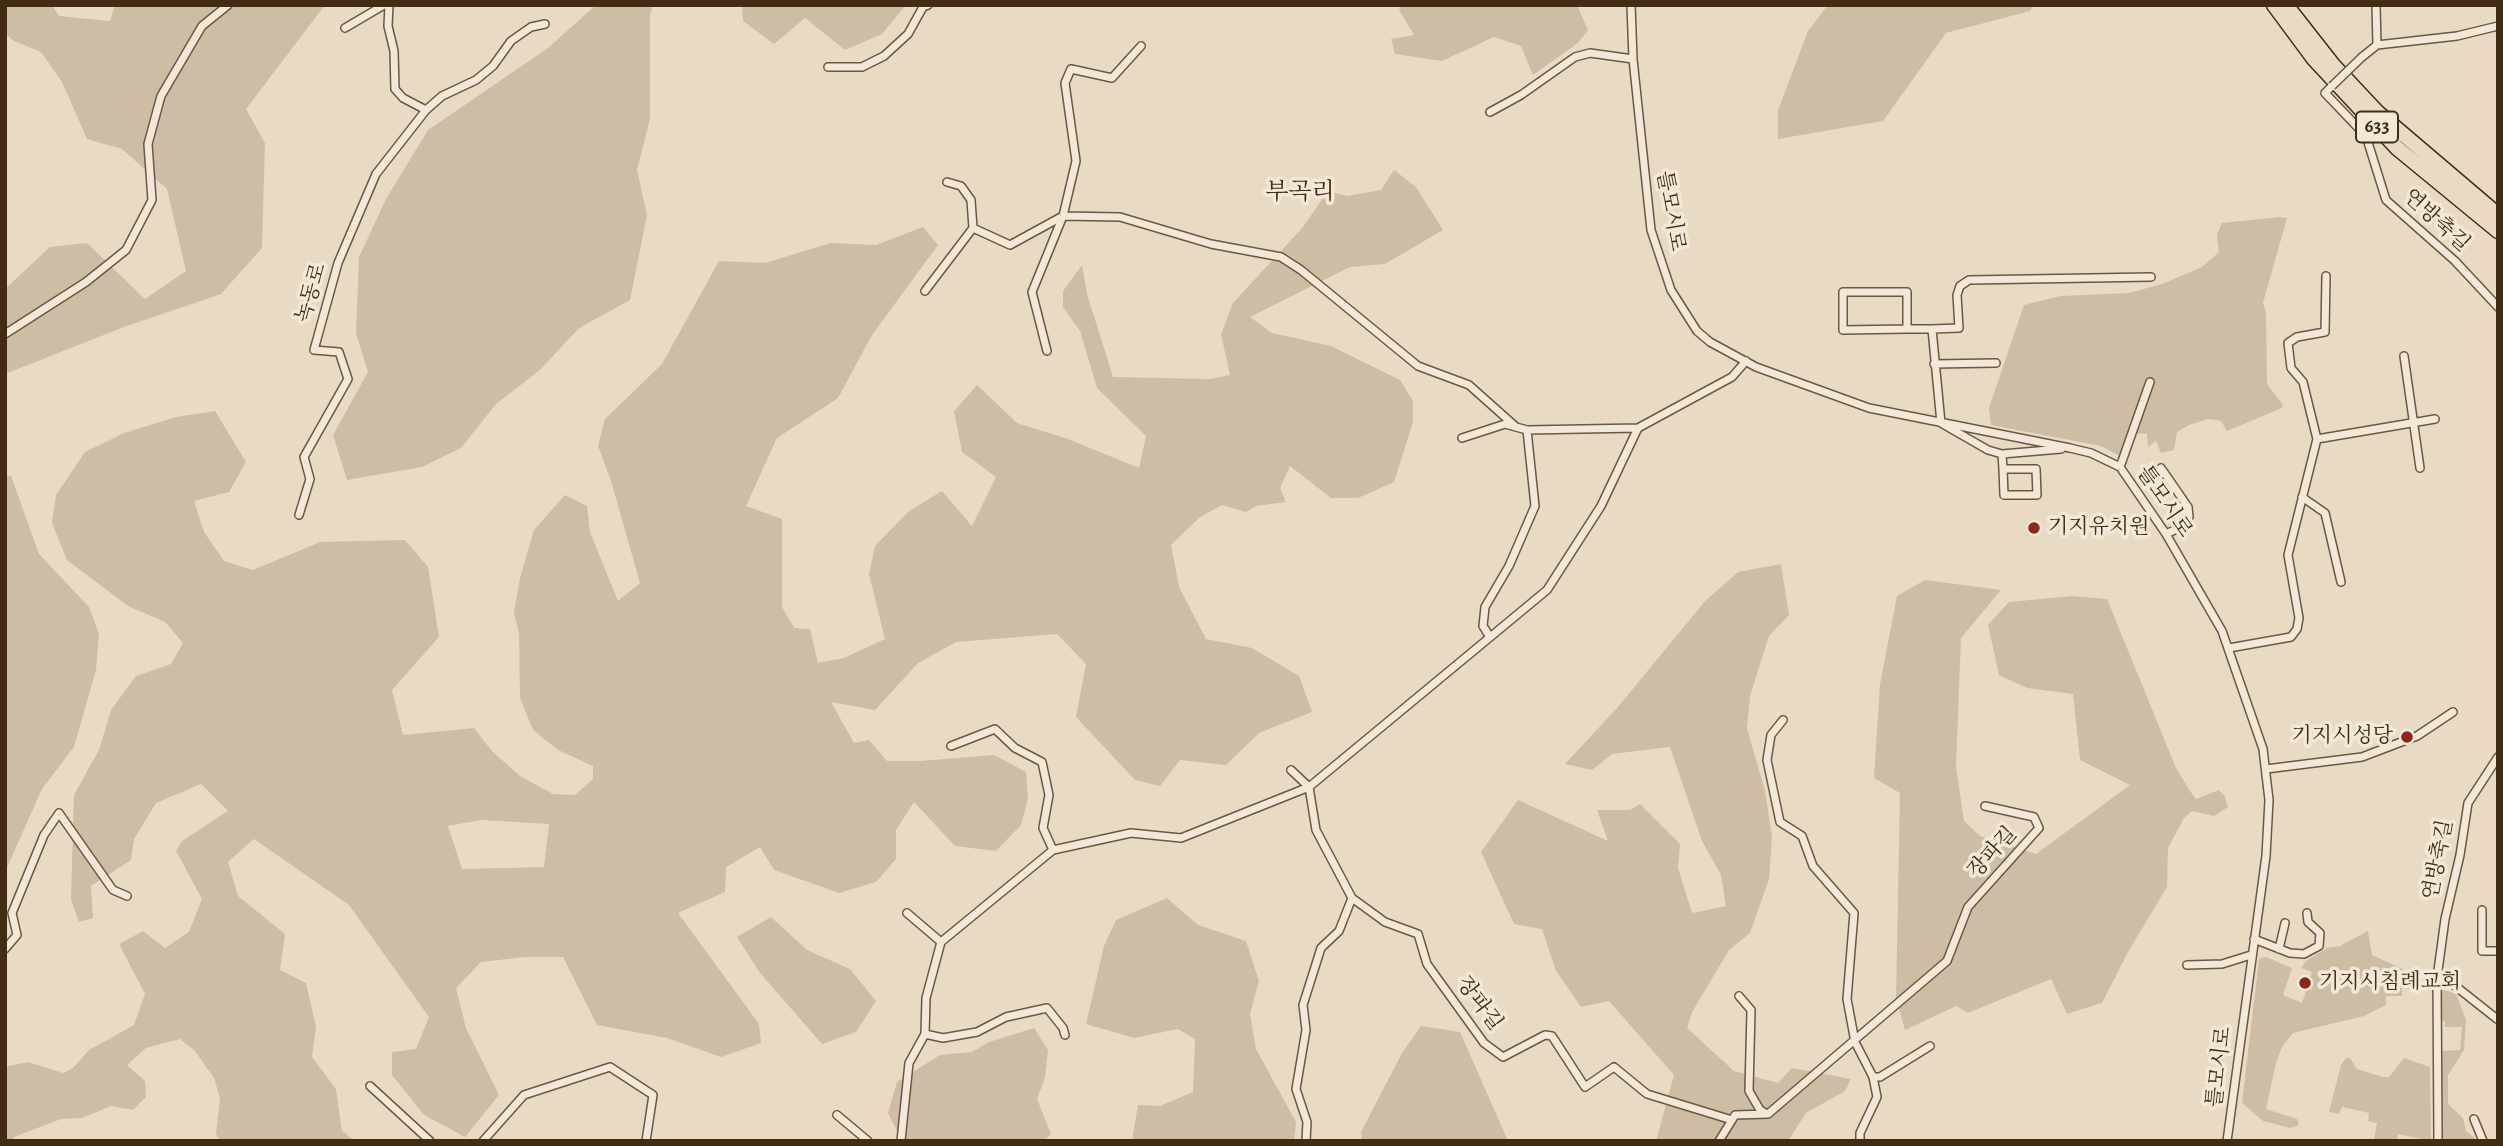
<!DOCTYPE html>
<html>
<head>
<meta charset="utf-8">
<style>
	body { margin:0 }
	#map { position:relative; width:2503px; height:1146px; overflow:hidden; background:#e9dbc3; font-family:Alegreya,serif }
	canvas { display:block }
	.frame { position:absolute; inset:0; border:7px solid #422c13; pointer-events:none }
</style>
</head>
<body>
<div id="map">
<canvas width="2503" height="1146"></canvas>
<div class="frame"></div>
</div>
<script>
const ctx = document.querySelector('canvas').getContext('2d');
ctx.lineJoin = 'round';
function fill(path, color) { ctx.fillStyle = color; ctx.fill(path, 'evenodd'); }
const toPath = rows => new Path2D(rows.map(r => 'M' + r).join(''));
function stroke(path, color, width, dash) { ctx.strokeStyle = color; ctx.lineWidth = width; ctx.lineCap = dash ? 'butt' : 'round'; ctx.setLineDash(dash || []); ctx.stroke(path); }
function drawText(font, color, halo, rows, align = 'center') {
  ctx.font = font + ' Alegreya,"Noto Serif KR",serif'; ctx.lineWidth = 7; ctx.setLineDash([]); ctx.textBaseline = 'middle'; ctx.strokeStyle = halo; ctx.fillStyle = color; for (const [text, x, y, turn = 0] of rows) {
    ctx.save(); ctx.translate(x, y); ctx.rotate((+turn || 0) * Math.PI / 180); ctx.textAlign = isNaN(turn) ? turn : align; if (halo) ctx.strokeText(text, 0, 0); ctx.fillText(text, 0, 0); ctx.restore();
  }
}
fill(toPath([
	[5,5,52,5,59,16,110,21,115,5,325,5,246,109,265,143,262,248,221,294,124,327,5,374,5,289,50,247,87,243,145,299,186,271,167,189,122,149,87,139,62,82,41,52,14,41,5,33],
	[596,5,653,5,650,15,650,119,637,170,647,215,630,300,579,328,540,370,496,404,461,448,422,467,347,480,333,435,368,372,356,333,359,257,386,199,428,130,548,48],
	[742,5,906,5,882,34,845,50,805,18,774,44,743,21],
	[1401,5,1577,5,1588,30,1578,43,1533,75,1521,46,1494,37,1442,61,1395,54,1391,39,1414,35,1399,10],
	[1828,5,2034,5,2030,11,1946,33,1883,121,1778,139,1778,110,1808,31],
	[1394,170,1416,187,1443,230,1385,264,1350,267,1250,317,1272,333,1331,346,1400,380,1413,401,1413,422,1394,482,1358,498,1331,498,1290,466,1280,488,1286,502,1256,506,1246,512,1222,505,1200,517,1171,545,1179,587,1206,639,1252,648,1299,676,1312,712,1259,733,1226,765,1180,760,1160,786,1135,780,1076,717,1086,664,1057,634,956,642,918,663,875,710,831,702,854,743,869,740,887,761,920,761,994,755,1026,772,1028,798,1021,825,996,851,955,846,914,802,896,830,896,859,876,882,839,893,774,870,760,847,726,867,725,892,678,913,759,1024,761,1043,721,1057,667,1038,597,1025,563,957,525,957,481,962,456,988,466,1028,499,1095,465,1137,424,1115,392,1075,392,1052,416,1049,429,1017,349,905,254,839,228,862,238,896,285,934,280,970,306,983,316,1027,312,1057,336,1089,342,1131,355,1141,220,1141,216,1134,220,1098,214,1078,195,1051,180,1039,146,1048,127,1065,145,1081,146,1097,133,1110,111,1106,82,1118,61,1119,14,1137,14,1141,5,1141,5,1067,28,1062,63,1073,73,1068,89,1050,134,1025,145,994,119,944,143,931,165,948,189,932,202,899,176,851,182,841,228,811,201,784,156,803,134,839,131,860,91,886,93,918,79,922,71,899,74,795,99,750,111,710,136,676,171,664,183,643,165,622,128,606,67,560,52,523,56,495,85,452,124,433,176,417,215,411,246,462,229,492,194,501,204,532,224,561,253,570,320,542,405,540,428,567,439,637,392,690,403,735,474,728,492,751,520,776,553,794,575,795,593,779,593,766,558,750,533,730,520,698,519,634,514,612,520,578,534,530,565,495,587,506,590,532,618,601,640,583,611,481,598,446,605,419,662,364,719,261,765,263,831,243,876,245,923,227,938,245,872,335,838,398,777,438,746,506,782,519,782,607,794,628,810,629,818,663,844,658,885,639,869,574,875,546,909,511,942,491,972,526,996,477,962,452,954,411,977,385,1017,423,1068,439,1139,468,1146,436,1097,388,1080,331,1063,307,1063,291,1082,265,1087,294,1113,377,1210,379,1230,375,1221,334,1233,303,1303,227,1328,191,1347,196,1381,190],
	[481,820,549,824,544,867,462,869,448,826],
	[2279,217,2287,218,2263,303,2266,313,2267,384,2283,405,2282,408,2227,431,2221,421,2208,419,2189,425,2177,432,2174,450,2161,453,2156,441,2148,447,2147,434,2132,433,2122,457,2101,446,1991,425,1989,408,2024,305,2060,296,2129,293,2162,284,2202,267,2219,252,2217,234,2222,223],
	[5,476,11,476,39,554,89,607,99,634,96,670,74,747,42,789,5,872],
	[1781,564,1789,615,1769,636,1750,696,1747,728,1765,791,1772,837,1769,879,1750,933,1729,950,1692,1012,1687,1028,1734,1071,1778,1083,1792,1068,1851,1079,1845,1091,1806,1113,1788,1141,1656,1141,1674,1075,1609,1001,1581,1007,1556,971,1542,929,1514,924,1481,852,1518,800,1608,841,1597,810,1630,810,1640,804,1680,844,1678,868,1692,913,1726,906,1721,875,1702,841,1670,747,1612,754,1592,770,1565,764,1617,708,1706,600,1738,572],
	[1925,580,2001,590,1961,638,1956,767,1964,821,1980,836,2036,854,2130,785,2080,760,2073,694,2027,688,1999,675,1988,625,2009,602,2072,596,2107,599,2176,768,2190,791,2196,799,2219,790,2224,795,2228,807,2214,816,2192,811,2184,818,2168,848,2167,887,2128,952,2102,1003,2067,1014,2051,979,1968,1013,1956,1006,1905,1030,1896,998,1900,793,1874,778,1880,684,1897,596],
	[1167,898,1198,925,1246,941,1259,981,1250,1014,1256,1049,1296,1122,1294,1141,1132,1141,1138,1105,1160,1106,1193,1092,1195,1039,1178,1029,1134,1038,1086,1024,1104,946,1116,920],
	[771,917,807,950,850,969,876,1001,856,1032,822,1044,760,973,737,937],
	[2368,931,2372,955,2424,979,2428,988,2402,989,2402,996,2386,996,2386,1005,2364,1016,2293,1033,2282,1047,2276,1063,2266,1109,2297,1119,2299,1125,2290,1128,2263,1121,2242,1103,2259,959,2266,957,2292,968,2283,995,2302,1003,2312,972,2301,968,2306,961,2327,948,2340,946],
	[2439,988,2456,994,2466,1020,2464,1050,2448,1075,2448,1104,2463,1118,2466,1131,2478,1141,2442,1141,2440,1051,2460,1050,2462,1027,2445,1027,2445,1021,2439,1020],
	[1421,1026,1460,1032,1508,1141,1362,1141,1361,1132,1402,1053],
	[1034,1028,1048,1050,1045,1078,1037,1099,1051,1134,1044,1141,902,1141,888,1113,897,1082,940,1055,972,1052,989,1042],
	[2346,1058,2350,1058,2357,1069,2383,1077,2389,1077,2404,1058,2430,1067,2431,1141,2398,1134,2397,1141,2374,1140,2377,1123,2368,1121,2369,1113,2342,1107,2339,1114,2329,1112,2341,1065]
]), '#cdbda5');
const street = toPath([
	[389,5,388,26,394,51,395,89,403,98,426,110,442,96,476,80,493,66,511,41,531,27,545,24],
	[1631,5,1633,59,1651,230,1671,290,1697,331,1710,342,1756,367,1869,408,2070,448,2091,453,2120,467,2166,534,2222,631,2263,749,2269,800,2266,856,2227,1141],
	[2376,5,2377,45],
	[345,28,384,5],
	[2362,57,2377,45,2457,36,2498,26],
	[828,67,862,67,884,56,908,34,923,7,928,5],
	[2332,86,2325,93,2366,136,2386,200,2455,261,2498,307],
	[1490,112,1521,95,1575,57,1590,53,1633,59],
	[947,182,961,186,971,200,973,228,1010,245,1063,216,1120,217,1211,244,1281,257,1301,270,1418,366,1469,385,1515,426],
	[925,291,973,228],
	[1907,329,1907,292,1843,292,1843,330,1907,329,1932,329,1941,423,1988,450,2002,454,2003,469,2004,495,2037,495,2036,469,2003,469],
	[1932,329,1959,328,1957,295,1960,286,1969,280,2151,277],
	[5,334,86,282,126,250,152,200,148,144,161,96,202,26,228,5],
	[1047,351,1032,292,1063,216,1076,161,1065,83,1071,69,1112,78,1141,46],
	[2404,356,2420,468],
	[1934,364,1996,363],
	[1462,438,1505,424,1527,430,1638,428],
	[2317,439,2435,419],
	[2002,454,2061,449],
	[2120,467,2150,382],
	[2161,468,2188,507,2189,517,2185,525,2166,534],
	[2302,497,2325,513,2341,582],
	[299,515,310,479,304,457,348,379,339,352,314,350,338,263,376,174,426,110],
	[1490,637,1483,626,1485,607,1509,566,1535,506,1527,430],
	[2229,648,2291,637,2297,629,2299,618,2288,555,2317,439,2303,382,2291,368,2288,343,2297,337,2325,332,2326,276],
	[1783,720,1771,735,1767,760,1780,822,1802,836,1813,866,1854,913,1847,999,1855,1042,1873,1077,1877,1097,1860,1133,1860,1141],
	[951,746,995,729,1015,748,1042,762,1049,795,1043,828,1053,850],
	[2266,769,2362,757,2417,736,2453,712],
	[1291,770,1309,787,1316,830,1352,898,1339,931,1321,948,1303,1005,1306,1030,1296,1089,1307,1122,1306,1141],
	[1352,898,1385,922,1418,934,1427,964,1484,1043,1503,1057,1545,1035,1552,1036,1585,1087,1614,1067,1647,1094,1732,1120,1735,1115,1768,1114,1947,961,1968,907,2039,828,2034,817,1985,806],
	[2482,910,2482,951,2498,951],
	[907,913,941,942],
	[2254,939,2290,953,2304,954,2319,946,2320,933,2308,922,2307,913],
	[5,949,17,935,12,913,44,835,59,813,113,890,127,896],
	[2279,949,2285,923],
	[2187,965,2222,964,2251,955],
	[2437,978,2454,985,2497,1019],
	[1739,996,1751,1010,1749,1091,1760,1110,1767,1114],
	[925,1034,943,1038,977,1032,1006,1017,1047,1008,1063,1028,1065,1035],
	[1873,1077,1880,1077,1930,1046],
	[370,1086,430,1141],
	[837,1115,868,1141],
	[2474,1119,2483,1141],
	[483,1141,524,1095,610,1067,653,1095,646,1141],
	[901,1141,909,1063,925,1034,926,998,941,942,1053,850,1131,833,1181,838,1309,787,1547,590,1601,506,1638,428,1732,377,1746,361],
	[1719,1141,1732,1120],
	[2438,1141,2437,978,2445,919,2460,855,2468,803,2498,757]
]);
const highway = toPath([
	[2274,5,2314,59,2397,148,2498,231],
	[2286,5,2333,65,2377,112,2498,215]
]);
stroke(street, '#6c583f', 10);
stroke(highway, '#422c13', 17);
stroke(street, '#f1e8d8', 7);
stroke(highway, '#e9dbc3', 14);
const streetBridge = toPath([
	[2332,86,2362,57]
]);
stroke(streetBridge, '#6c583f', 10, []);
stroke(streetBridge, '#f1e8d8', 7);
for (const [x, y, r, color] of [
	[2034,528,7,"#8f2418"],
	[2407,737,7,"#8f2418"],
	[2305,983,7,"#8f2418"]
]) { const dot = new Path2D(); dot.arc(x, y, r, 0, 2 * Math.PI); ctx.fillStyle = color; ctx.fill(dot); stroke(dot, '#f1e8d8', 2.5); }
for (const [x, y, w] of [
	[2377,127,42]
]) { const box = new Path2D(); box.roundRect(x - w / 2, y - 15.5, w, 31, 5); ctx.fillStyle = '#f1e8d8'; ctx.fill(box); stroke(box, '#422c13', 2); }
drawText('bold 19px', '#422c13', null, [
	["633",2377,127]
]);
drawText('21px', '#422c13', '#f1e8d8', [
	["틀모시로",1670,211,80],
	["연방축길",2436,221,42],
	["녹동로",312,293,-74],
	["틀모시로",2164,502,56],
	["장파길",1993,853,-48],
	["연방축길",2439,860,-79],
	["장파길",1479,1004,53],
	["틀모시로",2220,1067,-83]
]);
drawText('21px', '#422c13', '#f1e8d8', [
	["기지유치원",2048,528],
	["기지시성당",2393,737,"right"],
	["기지시침례교회",2319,983]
], 'left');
drawText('24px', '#422c13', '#f1e8d8', [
	["부곡리",1300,193]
]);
</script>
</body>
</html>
